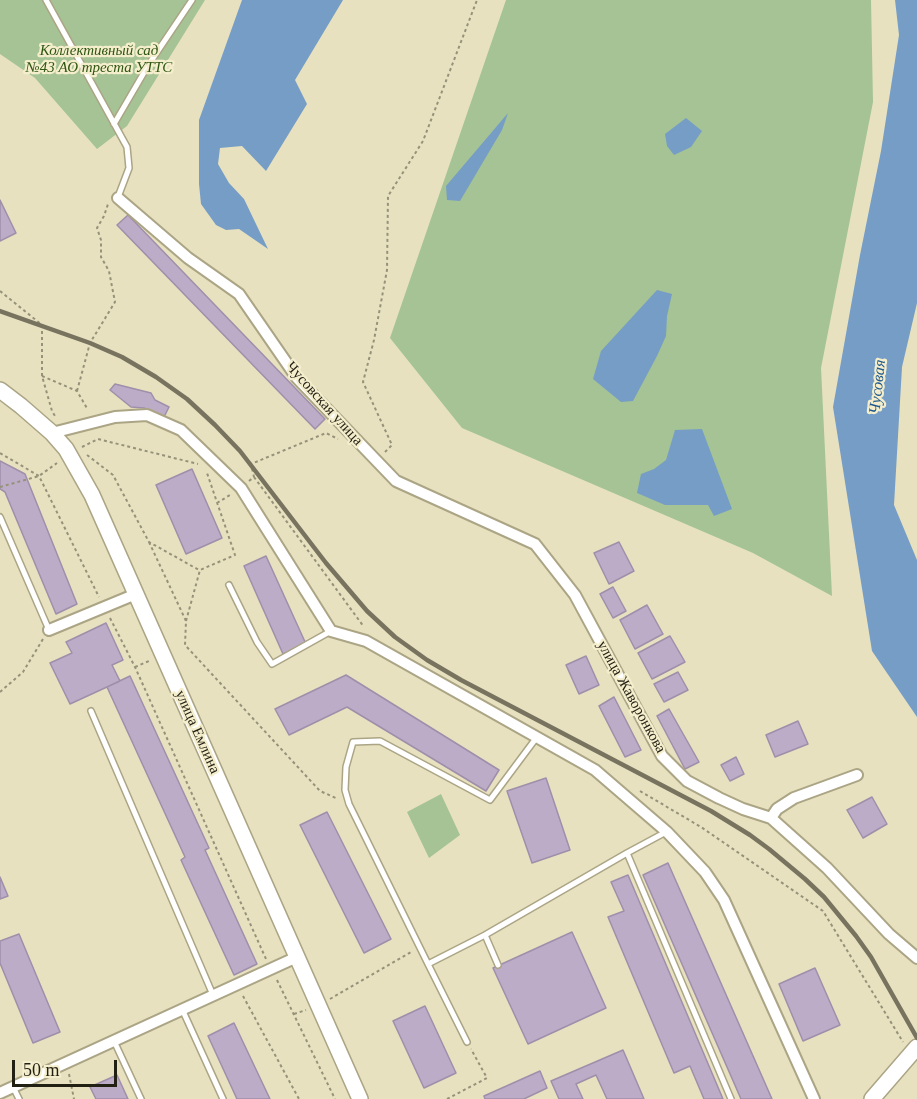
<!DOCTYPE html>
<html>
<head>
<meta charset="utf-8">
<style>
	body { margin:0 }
	#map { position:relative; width:917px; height:1099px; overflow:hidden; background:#e7e1c0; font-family:"Times New Roman",serif }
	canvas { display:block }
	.scale { position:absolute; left:12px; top:1060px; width:105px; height:27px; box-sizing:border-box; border:3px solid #221f13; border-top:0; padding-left:8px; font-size:18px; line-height:21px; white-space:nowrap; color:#221f13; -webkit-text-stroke:4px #f4eecd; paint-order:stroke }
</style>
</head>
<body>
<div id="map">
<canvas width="917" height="1099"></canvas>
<div class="scale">50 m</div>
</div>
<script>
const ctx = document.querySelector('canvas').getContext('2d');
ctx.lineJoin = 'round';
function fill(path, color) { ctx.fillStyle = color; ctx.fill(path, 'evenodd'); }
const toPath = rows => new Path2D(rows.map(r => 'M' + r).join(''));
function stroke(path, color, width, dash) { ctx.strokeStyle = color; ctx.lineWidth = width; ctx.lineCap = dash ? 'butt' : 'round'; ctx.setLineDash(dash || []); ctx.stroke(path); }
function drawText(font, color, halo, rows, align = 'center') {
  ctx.font = font + ' "Times New Roman",serif'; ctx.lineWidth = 4.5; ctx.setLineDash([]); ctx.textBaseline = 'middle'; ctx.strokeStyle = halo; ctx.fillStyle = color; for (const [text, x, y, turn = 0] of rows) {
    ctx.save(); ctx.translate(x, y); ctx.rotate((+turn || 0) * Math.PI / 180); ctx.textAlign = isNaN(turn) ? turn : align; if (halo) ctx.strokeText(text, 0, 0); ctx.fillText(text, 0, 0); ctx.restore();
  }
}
fill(toPath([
	[0,0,205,0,127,126,97,149,35,78,0,54],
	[506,0,871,0,873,102,821,368,832,596,753,553,462,428,390,338],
	[441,794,460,835,429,858,407,812]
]), '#a5c395');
fill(toPath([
	[242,0,343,0,295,80,307,104,266,171,242,146,220,148,218,164,229,183,244,199,268,249,239,229,226,230,216,225,201,204,199,184,199,120],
	[895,0,917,0,917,303,902,367,894,505,917,560,917,717,872,651,833,407,860,255,881,151,899,35],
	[508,113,502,130,460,201,447,200,446,186],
	[686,118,702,131,691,147,674,155,667,146,665,134],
	[657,290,672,294,667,316,666,336,657,356,633,401,621,402,593,379,601,351],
	[702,429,732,509,714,516,708,505,665,505,637,493,641,474,654,469,666,460,675,430]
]), '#769dc5');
const building = toPath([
	[0,200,16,233,0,241,0,200],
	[128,215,325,419,315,429,117,225,128,215],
	[115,384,151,393,155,400,169,407,164,417,144,408,131,407,110,390,115,384],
	[0,461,25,474,77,604,56,614,5,492,0,489,0,461],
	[192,469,222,538,186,554,156,485,192,469],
	[619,542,634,571,609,584,594,553,619,542],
	[266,556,306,644,283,654,244,566,266,556],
	[613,587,626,611,613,618,600,594,613,587],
	[647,605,663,634,635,649,620,620,647,605],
	[106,623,123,660,112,665,120,681,70,704,50,663,72,653,66,642,106,623],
	[670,636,685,662,652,679,638,653,670,636],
	[586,656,599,685,579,694,566,665,586,656],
	[678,672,688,690,664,702,654,684,678,672],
	[346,675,499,770,486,791,347,707,289,735,275,709,346,675],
	[130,676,209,848,205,850,257,964,234,975,181,860,185,857,107,687,130,676],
	[614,697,641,750,625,757,599,706,614,697],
	[669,709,699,762,685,769,657,716,669,709],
	[798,721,808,744,775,757,766,735,798,721],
	[736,757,744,774,730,781,721,765,736,757],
	[546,778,570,850,532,863,507,791,546,778],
	[872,797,887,824,863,838,847,810,872,797],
	[327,812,391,939,364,953,300,825,327,812],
	[668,863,772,1099,741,1099,643,875,668,863],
	[628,875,723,1099,704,1099,690,1066,674,1073,608,917,624,911,611,882,628,875],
	[0,877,8,896,0,899,0,877],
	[572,932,606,1008,528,1044,493,968,572,932],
	[19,934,60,1032,33,1043,0,963,0,941,19,934],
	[815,968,840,1025,803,1041,779,984,815,968],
	[425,1006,456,1073,424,1088,393,1021,425,1006],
	[234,1023,270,1099,237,1099,208,1036,234,1023],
	[623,1050,644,1099,607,1099,596,1075,576,1084,583,1099,559,1099,551,1081,623,1050],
	[540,1071,547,1088,524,1099,485,1099,484,1096,540,1071],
	[117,1075,128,1099,96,1099,90,1087,117,1075]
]);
fill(building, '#bdacc8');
stroke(building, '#9f8faa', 1.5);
const lane = toPath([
	[46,0,127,147,129,168,118,197],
	[114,124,149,64,192,0],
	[0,517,49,630],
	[229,585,257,642,272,664,331,631],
	[91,711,213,995],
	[666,832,627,853,731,1099],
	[485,935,498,965],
	[428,964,349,804,345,790,346,767,353,742,380,741,490,800,537,737],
	[182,1009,223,1099],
	[114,1041,141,1099],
	[467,1042,428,964,485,935,627,853],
	[13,1087,19,1099]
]);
const street = toPath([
	[118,198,188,258,239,294,297,378,396,481,535,544,575,595,662,756,687,781,719,798,743,809,771,818,827,868,889,934,917,958],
	[52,433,115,417,147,415,181,430,241,488,331,631,366,641,595,770,667,832,705,872,724,900,814,1099],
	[49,630,136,594],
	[771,818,777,809,794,798,857,775],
	[0,1093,297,957]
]);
const secondary = toPath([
	[0,390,21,406,52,433,66,449,92,495,360,1099],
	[872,1099,917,1047]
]);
stroke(lane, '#aba585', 8);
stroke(street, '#aba585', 14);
stroke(secondary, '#aba585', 18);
stroke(toPath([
	[0,291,42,325,42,376,52,411,55,416],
	[42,376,77,391,88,410],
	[77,391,90,343,115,302,109,271,101,257,101,240,97,228,104,216,108,204],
	[82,447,98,439,198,464],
	[385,452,392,445,363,382,374,340,387,270,388,196,423,141,477,0],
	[0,453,39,476,99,597],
	[87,455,113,475,149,542,199,570],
	[254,477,364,627],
	[249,481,254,477,251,464,326,433,338,439],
	[0,487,39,476,57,463],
	[217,503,230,495],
	[149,542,186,621,185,645,320,791,338,799],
	[110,618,135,667,266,959],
	[186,621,200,570,235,555,207,473],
	[135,667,149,661],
	[0,692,23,672,43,639],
	[640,791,701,827,823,911,903,1042],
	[277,980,335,1099],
	[243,996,299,1099],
	[330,999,411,952],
	[294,1014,306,1010],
	[69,1074,74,1099],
	[447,1099,487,1078,471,1049]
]), '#969279', 2, [3, 3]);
stroke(lane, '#fff', 5);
stroke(street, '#fff', 10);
stroke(secondary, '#fff', 15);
stroke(toPath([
	[0,311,90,343,122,357,156,377,187,399,215,425,240,451,326,563,367,611,395,637,427,660,461,680,711,811,750,835,769,849,805,879,824,897,856,936,871,957,917,1038]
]), '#77735e', 4.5);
drawText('italic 15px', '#2f5513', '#f4eecd', [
	["Коллективный сад",99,51],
	["№43 АО треста УТТС",99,68]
]);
drawText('15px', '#221f13', '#f4eecd', [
	["Чусовская улица",324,404,48],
	["улица Жаворонкова",631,697,61],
	["улица Емлина",197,732,66]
]);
drawText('italic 16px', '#215a8e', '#f4eecd', [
	["Чусовая",878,387,-84]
]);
</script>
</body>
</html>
